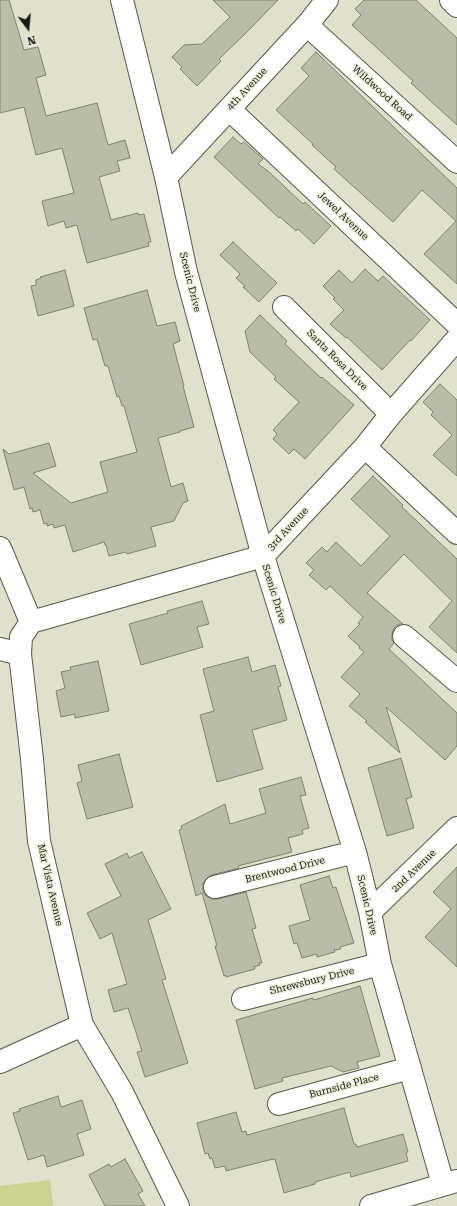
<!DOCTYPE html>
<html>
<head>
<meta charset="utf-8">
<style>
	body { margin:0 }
	#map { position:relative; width:457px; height:1206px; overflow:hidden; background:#dfe1cd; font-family:"Roboto Serif",serif }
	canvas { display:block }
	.north { position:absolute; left:8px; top:8px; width:40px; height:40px; -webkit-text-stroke:3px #eceeda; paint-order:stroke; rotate:164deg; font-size:11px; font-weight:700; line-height:16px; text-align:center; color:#191a13 }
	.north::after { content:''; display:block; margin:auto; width:14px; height:18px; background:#191a13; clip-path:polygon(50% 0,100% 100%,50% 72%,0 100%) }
</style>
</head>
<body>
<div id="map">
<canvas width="457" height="1206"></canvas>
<div class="north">N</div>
</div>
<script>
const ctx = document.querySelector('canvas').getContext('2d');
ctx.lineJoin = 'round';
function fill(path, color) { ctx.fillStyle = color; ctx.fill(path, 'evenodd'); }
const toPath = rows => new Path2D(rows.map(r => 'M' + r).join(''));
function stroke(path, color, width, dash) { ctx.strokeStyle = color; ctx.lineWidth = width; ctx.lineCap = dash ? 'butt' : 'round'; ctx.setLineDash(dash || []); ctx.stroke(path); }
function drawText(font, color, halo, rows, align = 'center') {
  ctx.font = font + ' "Roboto Serif",serif'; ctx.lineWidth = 3; ctx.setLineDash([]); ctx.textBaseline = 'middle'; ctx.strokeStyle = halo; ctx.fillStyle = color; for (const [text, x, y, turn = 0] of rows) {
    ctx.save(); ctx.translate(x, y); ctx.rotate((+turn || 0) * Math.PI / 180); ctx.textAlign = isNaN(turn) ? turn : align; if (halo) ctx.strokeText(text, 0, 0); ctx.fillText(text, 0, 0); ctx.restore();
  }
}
fill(toPath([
	[50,1180,53,1206,0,1206,0,1186]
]), '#ccd28f');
const building = toPath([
	[0,0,9,0,24,50,38,47,46,75,36,78,46,116,97,103,108,145,125,140,130,158,117,161,120,171,99,177,111,220,138,213,138,215,144,214,151,242,148,242,149,246,87,263,77,225,66,228,64,221,48,226,42,201,74,193,62,148,36,155,24,107,0,113,0,0],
	[213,0,278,0,247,32,219,59,221,61,197,86,180,69,182,67,172,57,184,45,202,44,230,17,213,0],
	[364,0,416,0,457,38,457,125,411,83,413,81,352,25,361,15,355,9,364,0],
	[316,52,457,188,457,284,424,254,456,221,422,190,393,222,334,169,336,167,312,145,313,144,276,110,309,76,301,68,316,52],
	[233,137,241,144,244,142,263,159,258,164,268,171,303,204,305,202,331,226,314,244,298,229,296,231,280,217,279,218,214,157,233,137],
	[233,242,277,283,259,302,243,287,245,286,236,278,240,274,220,255,233,242],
	[365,269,378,281,383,276,430,320,411,341,410,340,382,370,347,337,346,338,330,324,344,310,333,299,335,298,323,286,339,270,352,283,365,269],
	[65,270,74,306,38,316,31,286,36,285,36,280,41,278,40,277,65,270],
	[147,290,157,326,175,322,180,341,173,344,184,386,183,386,194,427,180,431,180,432,158,438,171,487,183,483,188,501,183,503,174,521,151,527,156,546,127,554,126,552,109,556,106,545,105,545,104,542,73,552,65,525,54,528,53,524,47,526,47,523,44,524,40,510,33,512,32,508,30,509,24,487,14,490,3,449,9,454,49,443,56,466,33,473,71,503,108,492,100,462,137,452,124,406,122,406,119,396,117,397,108,366,105,366,97,339,93,340,84,308,147,290],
	[260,315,287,341,285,344,321,378,322,377,354,405,305,459,294,449,289,454,273,439,277,434,273,430,299,402,274,379,276,377,250,352,245,331,260,315],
	[440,384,457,400,457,476,433,455,452,435,431,415,433,412,423,402,440,384],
	[373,476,403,505,402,507,457,559,457,653,429,627,452,601,404,554,367,593,403,624,399,624,394,628,392,634,392,640,394,643,389,649,457,713,457,746,445,760,386,707,400,753,365,722,367,721,349,706,360,694,341,677,364,652,359,648,360,647,348,636,360,624,358,623,363,617,330,586,326,590,309,575,314,570,306,563,322,547,327,552,336,542,361,566,390,536,351,499,373,476],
	[202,601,209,624,197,627,203,647,141,665,129,624,168,613,167,611,202,601],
	[248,657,252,672,275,665,281,686,278,687,287,720,252,730,263,769,217,782,200,715,214,711,203,669,248,657],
	[98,661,109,711,75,718,75,714,61,717,56,691,65,688,61,672,71,670,70,667,98,661],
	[119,754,133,807,87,819,77,783,82,781,78,765,119,754],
	[401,758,412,797,406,799,414,828,387,836,368,768,401,758],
	[301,777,306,795,300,796,309,828,302,830,303,834,288,838,292,852,238,866,239,868,212,875,207,878,203,883,203,890,206,896,212,899,218,899,246,892,256,928,252,929,262,963,259,963,260,965,254,967,255,969,226,977,226,975,224,976,215,946,217,946,202,893,196,896,179,830,182,829,181,826,225,804,230,824,266,813,259,789,301,777],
	[142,852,171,909,148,920,166,979,162,980,188,1063,145,1077,137,1052,142,1051,128,1008,114,1012,108,990,127,984,112,933,100,939,87,913,121,896,105,864,127,853,129,858,142,852],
	[457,867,457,967,425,937,451,909,433,892,457,867],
	[329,876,333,888,336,887,354,943,340,947,341,949,334,950,335,952,317,957,317,954,302,958,297,943,294,944,289,926,310,920,300,885,329,876],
	[360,986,380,1056,357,1062,359,1068,343,1072,331,1066,282,1078,283,1081,255,1089,236,1020,313,998,314,1000,360,986],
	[58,1096,61,1107,82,1100,91,1129,77,1134,84,1155,47,1167,44,1155,28,1160,13,1113,20,1111,19,1109,58,1096],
	[344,1108,354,1144,356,1144,357,1147,403,1134,408,1152,406,1153,408,1161,351,1177,350,1172,315,1182,315,1184,284,1193,275,1159,273,1160,273,1159,226,1171,225,1166,215,1168,212,1158,210,1159,208,1153,205,1154,197,1123,236,1112,242,1132,246,1131,247,1135,344,1108],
	[125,1159,143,1191,138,1194,145,1206,105,1206,89,1175,109,1164,111,1167,125,1159]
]);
fill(building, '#b9bca8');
stroke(building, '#818371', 1);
const street = toPath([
	[122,0,166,177,186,272,263,556,355,852,370,912,380,964,443,1184],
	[451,0,457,6],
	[307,25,457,162],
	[229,109,457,324],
	[166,177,307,25,327,0],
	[284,307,391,414],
	[365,447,457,533],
	[0,548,31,622,21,637,20,654,32,759,39,841,82,1025,122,1092,178,1206],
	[31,622,263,556,365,447,391,414,457,339],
	[404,636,457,681],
	[0,649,20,654],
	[215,887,355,852],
	[370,912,457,828],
	[243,999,380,964],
	[0,1062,82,1025],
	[279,1104,410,1068],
	[371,1206,456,1181]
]);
stroke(street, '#575948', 24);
stroke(street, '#fff', 22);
drawText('10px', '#191a13', '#eceeda', [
	["4th Avenue",247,89,-47],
	["Wildwood Road",382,93,42],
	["Jewel Avenue",343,216,43],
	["Scenic Drive",190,282,76],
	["Santa Rosa Drive",337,360,45],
	["3rd Avenue",288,529,-47],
	["Scenic Drive",274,594,73],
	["Brentwood Drive",285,870,-14],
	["2nd Avenue",414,871,-44],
	["Mar Vista Avenue",50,885,77],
	["Scenic Drive",367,905,77],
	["Shrewsbury Drive",312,981,-14],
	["Burnside Place",344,1086,-15]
]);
</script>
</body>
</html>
